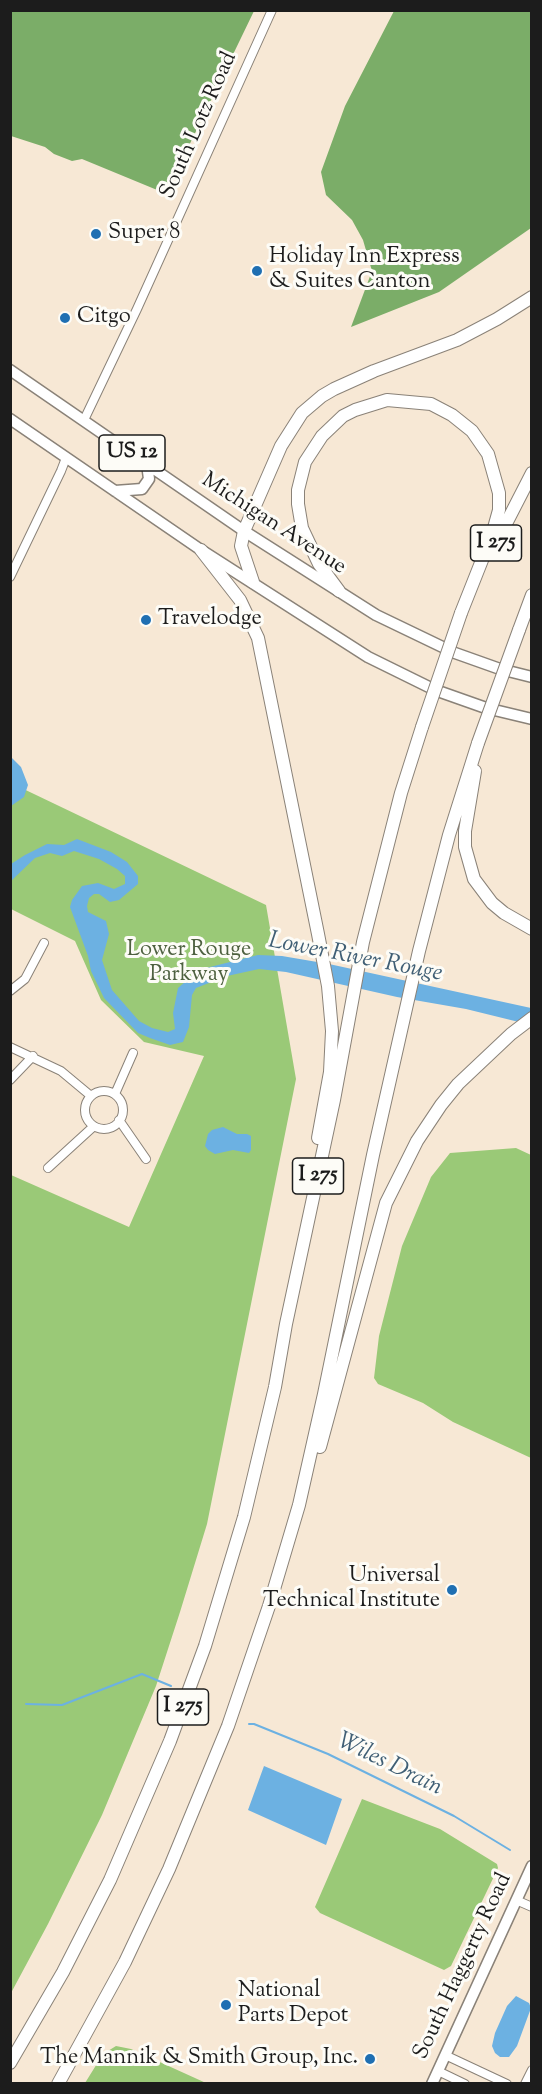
<!DOCTYPE html>
<html>
<head>
<meta charset="utf-8">
<style>
	body { margin:0 }
	#map { position:relative; width:542px; height:2094px; overflow:hidden; background:#f7e8d5; font-family:"Sorts Mill Goudy",serif }
	canvas { display:block }
	.frame { position:absolute; inset:0; border:12px solid #1c1c1c; pointer-events:none }
</style>
</head>
<body>
<div id="map">
<canvas width="542" height="2094"></canvas>
<div class="frame"></div>
</div>
<script>
const ctx = document.querySelector('canvas').getContext('2d');
ctx.lineJoin = 'round';
function fill(path, color) { ctx.fillStyle = color; ctx.fill(path, 'evenodd'); }
const toPath = rows => new Path2D(rows.map(r => 'M' + r).join(''));
function stroke(path, color, width, dash) { ctx.strokeStyle = color; ctx.lineWidth = width; ctx.lineCap = dash ? 'butt' : 'round'; ctx.setLineDash(dash || []); ctx.stroke(path); }
function drawText(font, color, halo, rows, align = 'center') {
  ctx.font = font + ' "Sorts Mill Goudy",serif'; ctx.lineWidth = 6; ctx.setLineDash([]); ctx.textBaseline = 'middle'; ctx.strokeStyle = halo; ctx.fillStyle = color; for (const [text, x, y, turn = 0] of rows) {
    ctx.save(); ctx.translate(x, y); ctx.rotate((+turn || 0) * Math.PI / 180); ctx.textAlign = isNaN(turn) ? turn : align; if (halo) ctx.strokeText(text, 0, 0); ctx.fillText(text, 0, 0); ctx.restore();
  }
}
fill(toPath([
	[11,783,266,905,296,1079,207,1524,180,1612,156,1686,102,1815,48,1924,11,1993,11,1175,129,1227,204,1056,144,1042,101,1000,75,941,11,909],
	[516,1148,531,1155,531,1458,453,1422,423,1403,378,1384,374,1378,379,1336,402,1246,431,1177,450,1153],
	[362,1799,440,1829,497,1864,498,1868,451,1966,444,1970,320,1913,315,1907],
	[116,2046,131,2049,206,2083,85,2083,103,2054]
]), '#9ac977');
fill(toPath([
	[10,11,11,10,254,11,170,185,162,192,82,159,72,161,54,154,45,147,11,136],
	[394,11,531,11,531,228,439,292,351,327,372,271,363,240,352,220,326,195,321,172,345,106]
]), '#7bad68');
fill(toPath([
	[10,756,21,767,28,785,24,797,11,806],
	[77,839,111,852,127,862,138,876,138,884,119,900,110,902,99,894,94,894,89,898,87,906,88,912,106,921,109,934,102,960,112,990,139,1021,152,1028,168,1032,175,1029,173,1013,178,988,193,975,206,968,258,955,282,956,329,964,531,1008,531,1025,466,1009,397,997,286,972,259,969,227,976,196,988,192,995,189,1027,183,1042,170,1045,150,1038,138,1033,104,998,91,971,88,956,70,907,72,900,82,886,98,883,114,889,125,884,125,876,117,869,99,859,74,851,62,856,50,853,35,858,11,881,11,864,25,855,47,844,64,845],
	[223,1127,237,1134,247,1134,251,1136,251,1150,249,1153,233,1150,215,1154,208,1150,205,1146,208,1134,212,1130],
	[264,1766,342,1799,326,1845,248,1810],
	[516,1996,529,2003,531,2008,517,2046,509,2057,500,2057,495,2053,492,2046,495,2033,507,2006]
]), '#6cb1e2');
stroke(toPath([
	[26,1704,62,1705,142,1674,171,1686],
	[249,1724,254,1724,328,1754,454,1816,510,1850]
]), '#6cb1e2', 2);
const minor = toPath([
	[84,420,137,309,272,10],
	[10,577,61,471,66,458],
	[10,991,25,979,44,943],
	[10,1047,61,1071,91,1096],
	[10,1080,33,1056],
	'85 1110a19 19 0 1 1 38 0a19 19 0 1 1-38 0Z',
	[115,1094,133,1053],
	[119,1120,146,1159],
	[48,1168,94,1126],
	[516,1900,532,1907],
	[445,2055,507,2084],
	[438,2071,465,2084],
	[525,2084,532,2070]
]);
const major = toPath([
	[10,370,244,531,376,615,455,653,500,669,532,677],
	[10,419,201,550,368,657,435,690,486,708,532,719],
	[115,491,142,489,149,479,147,464],
	[432,2084,532,1866]
]);
const highway = toPath([
	[494,547,532,473],
	[201,550,240,600,258,638,318,934,328,986,332,1031,330,1072,318,1138],
	[253,582,241,546,244,531,281,446,302,413,322,396,334,389,374,371,457,340,497,319,532,297],
	[339,591,319,564,302,528,298,504,298,490,305,462,322,436,343,416,355,410,387,400,431,404,452,415,472,431,488,454,499,493,499,510,492,535,461,613],
	[519,630,532,595],
	[475,771,465,831,465,847,474,879,492,903,504,913,532,929],
	[320,1447,386,1203,417,1141,441,1105,458,1084,511,1034,532,1018],
	[10,2063,63,1972,110,1880,170,1741,205,1646,244,1517,275,1387,286,1324,334,1100,363,942,401,793,422,727],
	[58,2084,125,1962,169,1869,228,1726,269,1606,299,1505,324,1394,373,1155,419,951,449,835,478,743]
]);
stroke(minor, '#8a8278', 10);
stroke(major, '#8a8278', 13);
stroke(highway, '#8a8278', 14);
stroke(minor, '#fff', 8);
stroke(major, '#fff', 10);
stroke(highway, '#fff', 12);
const highwayBridge = toPath([
	[422,727,461,613],
	[478,743,519,630]
]);
stroke(highwayBridge, '#8a8278', 14, []);
stroke(highwayBridge, '#fff', 12);
for (const [x, y, r, color] of [
	[96,234,6,"#1f6fb2"],
	[257,271,6,"#1f6fb2"],
	[65,318,6,"#1f6fb2"],
	[146,620,6,"#1f6fb2"],
	[452,1590,6,"#1f6fb2"],
	[226,2005,6,"#1f6fb2"],
	[370,2059,6,"#1f6fb2"]
]) { const dot = new Path2D(); dot.arc(x, y, r, 0, 2 * Math.PI); ctx.fillStyle = color; ctx.fill(dot); stroke(dot, '#fdfcf7', 2); }
for (const [x, y, w] of [
	[132,453,66],
	[496,543,51],
	[318,1176,51],
	[183,1707,51]
]) { const box = new Path2D(); box.roundRect(x - w / 2, y - 18, w, 36, 4.5); ctx.fillStyle = '#fdfcf7'; ctx.fill(box); stroke(box, '#1c1c1c', 1.5); }
drawText('bold 21px', '#1c1c1c', null, [
	["US 12",132,453],
	["I 275",496,543],
	["I 275",318,1176],
	["I 275",183,1707]
]);
drawText('22px', '#1c1c1c', '#fdfcf7', [
	["South Lotz Road",200,126,-66],
	["Michigan Avenue",273,525,33],
	["South Haggerty Road",464,1967,-65]
]);
drawText('22px', '#1c1c1c', '#fdfcf7', [
	["Super 8",108,234],
	["Holiday Inn Express",269,258],
	["& Suites Canton",269,283],
	["Citgo",77,318],
	["Travelodge",158,620],
	["Universal",440,1577,"right"],
	["Technical Institute",440,1602,"right"],
	["National",238,1992],
	["Parts Depot",238,2017],
	["The Mannik & Smith Group, Inc.",358,2059,"right"]
], 'left');
drawText('22px', '#4e6140', '#fdfcf7', [
	["Lower Rouge",189,951],
	["Parkway",189,976]
]);
drawText('italic 24px', '#405f75', '#fdfcf7', [
	["Lower River Rouge",355,959,11],
	["Wiles Drain",389,1766,26]
]);
</script>
</body>
</html>
